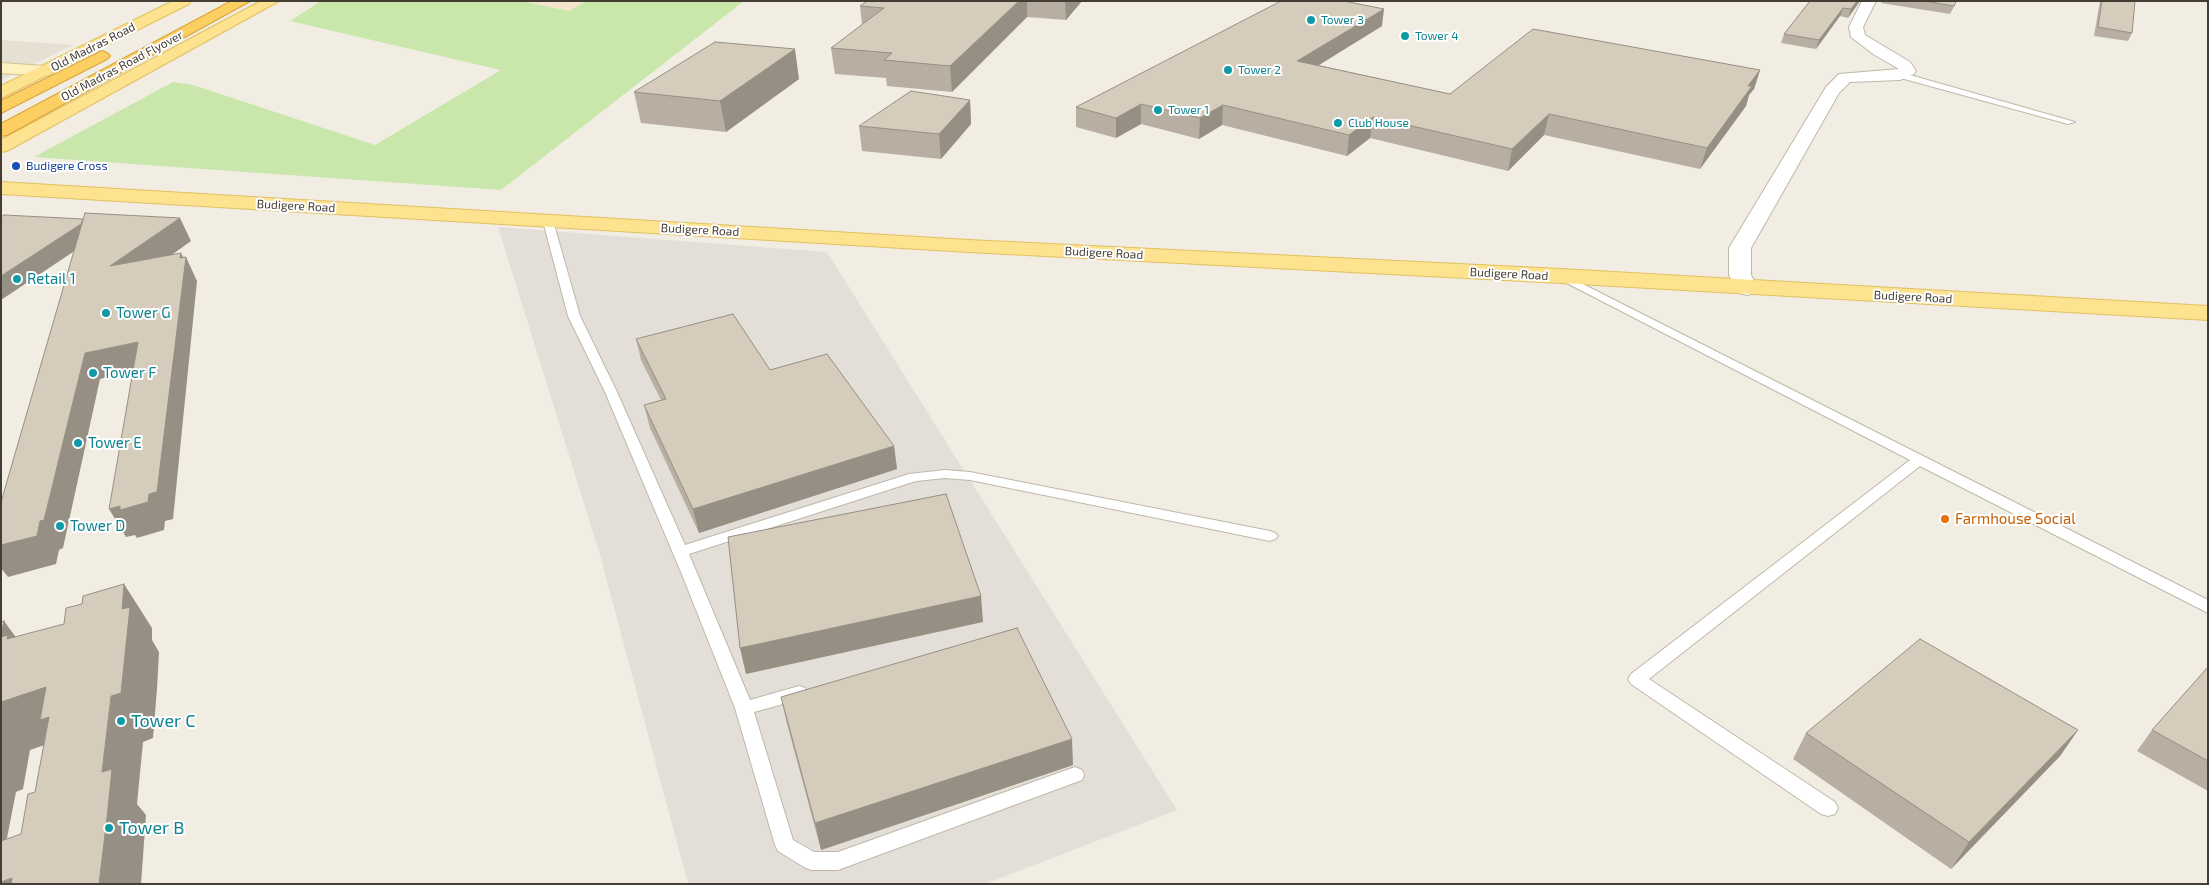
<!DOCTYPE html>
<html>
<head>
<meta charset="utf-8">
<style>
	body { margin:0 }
	#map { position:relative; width:2209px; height:885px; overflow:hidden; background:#f1ede3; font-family:"Exo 2",sans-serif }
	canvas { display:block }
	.frame { position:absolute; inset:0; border:2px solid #433d33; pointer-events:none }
</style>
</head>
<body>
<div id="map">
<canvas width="2209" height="885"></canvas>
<div class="frame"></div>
</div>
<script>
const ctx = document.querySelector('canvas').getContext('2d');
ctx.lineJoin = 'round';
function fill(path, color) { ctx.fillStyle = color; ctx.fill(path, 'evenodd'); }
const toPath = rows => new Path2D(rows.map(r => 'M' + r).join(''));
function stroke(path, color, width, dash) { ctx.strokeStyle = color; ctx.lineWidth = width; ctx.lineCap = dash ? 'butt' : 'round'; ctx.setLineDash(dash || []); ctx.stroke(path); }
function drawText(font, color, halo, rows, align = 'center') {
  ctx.font = font + ' "Exo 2",sans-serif'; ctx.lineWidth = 4; ctx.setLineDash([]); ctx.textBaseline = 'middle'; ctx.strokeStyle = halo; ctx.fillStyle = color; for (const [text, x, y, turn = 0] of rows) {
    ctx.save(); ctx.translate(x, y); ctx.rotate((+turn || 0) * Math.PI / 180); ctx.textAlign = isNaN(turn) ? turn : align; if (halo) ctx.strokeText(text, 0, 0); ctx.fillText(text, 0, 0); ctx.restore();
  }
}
fill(toPath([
	[1,40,73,45,1,80]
]), '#e5e0d1');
fill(toPath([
	[521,1,586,1,569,11]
]), '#f4e5cd');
fill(toPath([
	[498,227,827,252,1177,810,985,884,688,884,600,555]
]), '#e3dfd8');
fill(toPath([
	[321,1,521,1,569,11,586,1,744,1,501,190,34,157,173,82,193,85,375,145,501,70,290,21]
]), '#c9e6ab');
const lane = toPath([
	[1897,73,1903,73,2075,122,2068,124,1897,77,1897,73],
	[548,218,553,221,580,316,617,392,685,545,909,474,945,470,970,472,1270,531,1275,533,1278,536,1275,539,1270,541,970,480,945,478,916,481,689,554,750,700,799,686,805,688,808,693,805,698,754,712,793,840,814,852,838,852,1075,767,1082,770,1084,775,1082,780,838,870,811,870,804,867,778,851,775,845,735,708,683,577,605,392,568,316,543,221,548,218],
	[1561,273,2208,600,2208,613,1920,466,1649,679,1835,802,1838,808,1835,814,1828,816,1821,814,1631,684,1628,679,1631,674,1910,460,1557,278,1555,276,1561,273]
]);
const street = toPath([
	[1862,1,1876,1,1863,27,1865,35,1910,62,1916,71,1914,74,1900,80,1850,82,1839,93,1751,248,1751,275,1758,288,1755,293,1747,295,1739,293,1729,275,1729,248,1826,87,1839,74,1899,69,1873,54,1851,37,1849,27,1862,1]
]);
const secondary = toPath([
	[1,63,45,66,51,68,53,71,51,74,45,76,1,73,1,63]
]);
const primary = toPath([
	[173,1,191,1,189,4,1,98,1,86,173,1],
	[261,1,279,1,7,151,1,152,1,140,261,1],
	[1,182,969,240,1561,269,2208,306,2208,320,1561,283,969,252,1,194,1,182]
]);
const highway = toPath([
	[232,1,250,1,7,135,1,136,1,124,232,1],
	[102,51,107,53,110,56,107,59,1,113,1,101,102,51]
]);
stroke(lane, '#bfb8a9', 2);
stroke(street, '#bfb8a9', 2);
stroke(secondary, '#d1c393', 2);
stroke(primary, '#e2c061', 2);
stroke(highway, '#dba333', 2);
fill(lane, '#fff');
fill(street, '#fff');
fill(secondary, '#fef1c0');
fill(primary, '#fde290');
fill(highway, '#fccf63');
fill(toPath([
	[867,1,1082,1,1066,20,1027,17,952,92,887,86,886,78,835,74,831,48,862,25,860,6],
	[1810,1,1860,1,1848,18,1840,16,1816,49,1781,43,1784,34],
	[1882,1,1957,1,1950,14,1881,3],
	[2100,1,2135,1,2132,33,2128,41,2094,36],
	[1382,26,1318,65,1450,94,1760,70,1754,89,1749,95,1746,106,1700,169,1544,135,1508,171,1370,138,1347,156,1222,125,1199,139,1141,124,1116,138,1076,127,1076,107],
	[799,79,726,132,641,123,634,92],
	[970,100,971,124,941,159,862,151,859,126],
	[636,339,770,370,894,446,897,469,699,533,650,428,644,405,661,400,641,360],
	[2208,667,2208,791,2137,751,2152,730],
	[781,697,1073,765,821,850,787,724],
	[2078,730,2060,756,1951,869,1793,759,1806,733]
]), '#b8afa2');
fill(toPath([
	[1019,1,1027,1,1027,17,952,92,950,66],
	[1065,1,1082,1,1066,20],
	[1857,1,1860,1,1848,18,1851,9],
	[1843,8,1840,16,1816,49,1819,40],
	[1384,9,1382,26,1295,80,1297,61],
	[795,49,799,79,726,132,720,101],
	[1760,70,1754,89,1749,95,1746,106,1700,169,1707,148,1748,86],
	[970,100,971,124,941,159,939,134],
	[1141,104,1141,124,1116,138,1116,118],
	[1223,105,1222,125,1199,139,1200,118],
	[1549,114,1544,135,1508,171,1512,149],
	[1373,117,1370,138,1347,156,1349,135],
	[180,218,191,241,123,290,110,266],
	[88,219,97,236,1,300,1,276],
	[181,253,185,261,186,257,197,281,173,519,165,521,164,530,137,538,135,535,126,537,109,509,120,506],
	[138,342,152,367,100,379,63,548,59,550,56,564,8,577,1,568,1,545,40,521,85,353],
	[894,446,897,469,699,533,693,509],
	[124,584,152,628,152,640,159,652,157,689,153,738,143,742,137,804,146,815,141,884,99,884,102,772,122,609],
	[981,596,983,622,746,674,740,648],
	[4,621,37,666,1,641,1,631],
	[46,687,56,741,30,750,23,789,16,792,5,848,12,878,17,884,1,884,1,702],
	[2078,730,2060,756,1951,869,1969,842],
	[1072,739,1073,765,821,850,815,823]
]), '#968f84');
const building = toPath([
	[867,1,1019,1,950,66,884,60,892,53,831,48,884,8,860,6,867,1],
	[1281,1,1344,1,1384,9,1297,61,1450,94,1533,29,1760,70,1748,86,1752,86,1707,148,1549,114,1512,149,1373,117,1349,135,1223,105,1200,118,1141,104,1116,118,1076,107,1281,1],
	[1810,1,1857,1,1851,9,1843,8,1819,40,1784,34,1810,1],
	[1925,1,1956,1,1954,6,1925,1],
	[2102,1,2135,1,2132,33,2098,27,2102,1],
	[715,42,795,49,720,101,634,92,715,42],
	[911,91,970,100,939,134,859,126,911,91],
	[85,213,180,218,110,266,181,253,180,258,186,257,157,492,149,494,148,502,120,510,120,506,109,509,138,342,85,353,44,520,40,521,37,536,1,545,1,502,85,213],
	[4,215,83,219,81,224,1,276,1,217,4,215],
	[733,314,770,370,827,354,894,446,693,509,644,405,666,399,636,339,733,314],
	[946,494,981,596,740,648,728,537,946,494],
	[124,584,122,609,130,607,121,693,111,696,102,772,112,769,107,818,99,884,11,884,12,878,1,882,1,841,21,834,28,794,35,792,49,717,40,720,46,687,1,702,1,637,8,635,7,639,64,624,66,608,82,604,83,596,124,584],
	[4,621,1,635,1,622,4,621],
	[1017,628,1072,739,815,823,781,697,1017,628],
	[1920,639,2078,730,1969,842,1806,733,1920,639],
	[2208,667,2208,761,2152,730,2208,667]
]);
fill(building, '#d6ccbc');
stroke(building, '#968f84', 1);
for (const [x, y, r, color] of [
	[1311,20,5,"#0f9aa8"],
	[1405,36,5,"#0f9aa8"],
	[1228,70,5,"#0f9aa8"],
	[1158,110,5,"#0f9aa8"],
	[1338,123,5,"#0f9aa8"],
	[16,166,5,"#1a4fb4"],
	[17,279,5,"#0f9aa8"],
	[106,313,5,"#0f9aa8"],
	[93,373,5,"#0f9aa8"],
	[78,443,5,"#0f9aa8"],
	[1945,519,5,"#e8710a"],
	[60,526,5,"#0f9aa8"],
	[121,721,5,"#0f9aa8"],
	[109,828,5,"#0f9aa8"]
]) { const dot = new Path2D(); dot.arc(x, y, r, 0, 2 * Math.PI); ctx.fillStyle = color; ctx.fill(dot); stroke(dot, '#fff', 2); }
drawText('12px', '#0d838f', '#fff', [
	["Tower 3",1321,20],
	["Tower 4",1415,36],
	["Tower 2",1238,70],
	["Tower 1",1168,110],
	["Club House",1348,123]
], 'left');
drawText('12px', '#433d33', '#fff', [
	["Old Madras Road",93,47,-27],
	["Old Madras Road Flyover",122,66,-28],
	["Budigere Road",296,206,3],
	["Budigere Road",700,230,3],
	["Budigere Road",1104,253,3],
	["Budigere Road",1509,274,3],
	["Budigere Road",1913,297,3]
]);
drawText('12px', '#164399', '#fff', [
	["Budigere Cross",26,166]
], 'left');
drawText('15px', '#0d838f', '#fff', [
	["Retail 1",27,279],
	["Tower G",116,313],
	["Tower F",103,373],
	["Tower E",88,443],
	["Tower D",70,526]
], 'left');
drawText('15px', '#c56008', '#fff', [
	["Farmhouse Social",1955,519]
], 'left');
drawText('18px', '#0d838f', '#fff', [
	["Tower C",131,721],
	["Tower B",119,828]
], 'left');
</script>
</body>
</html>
